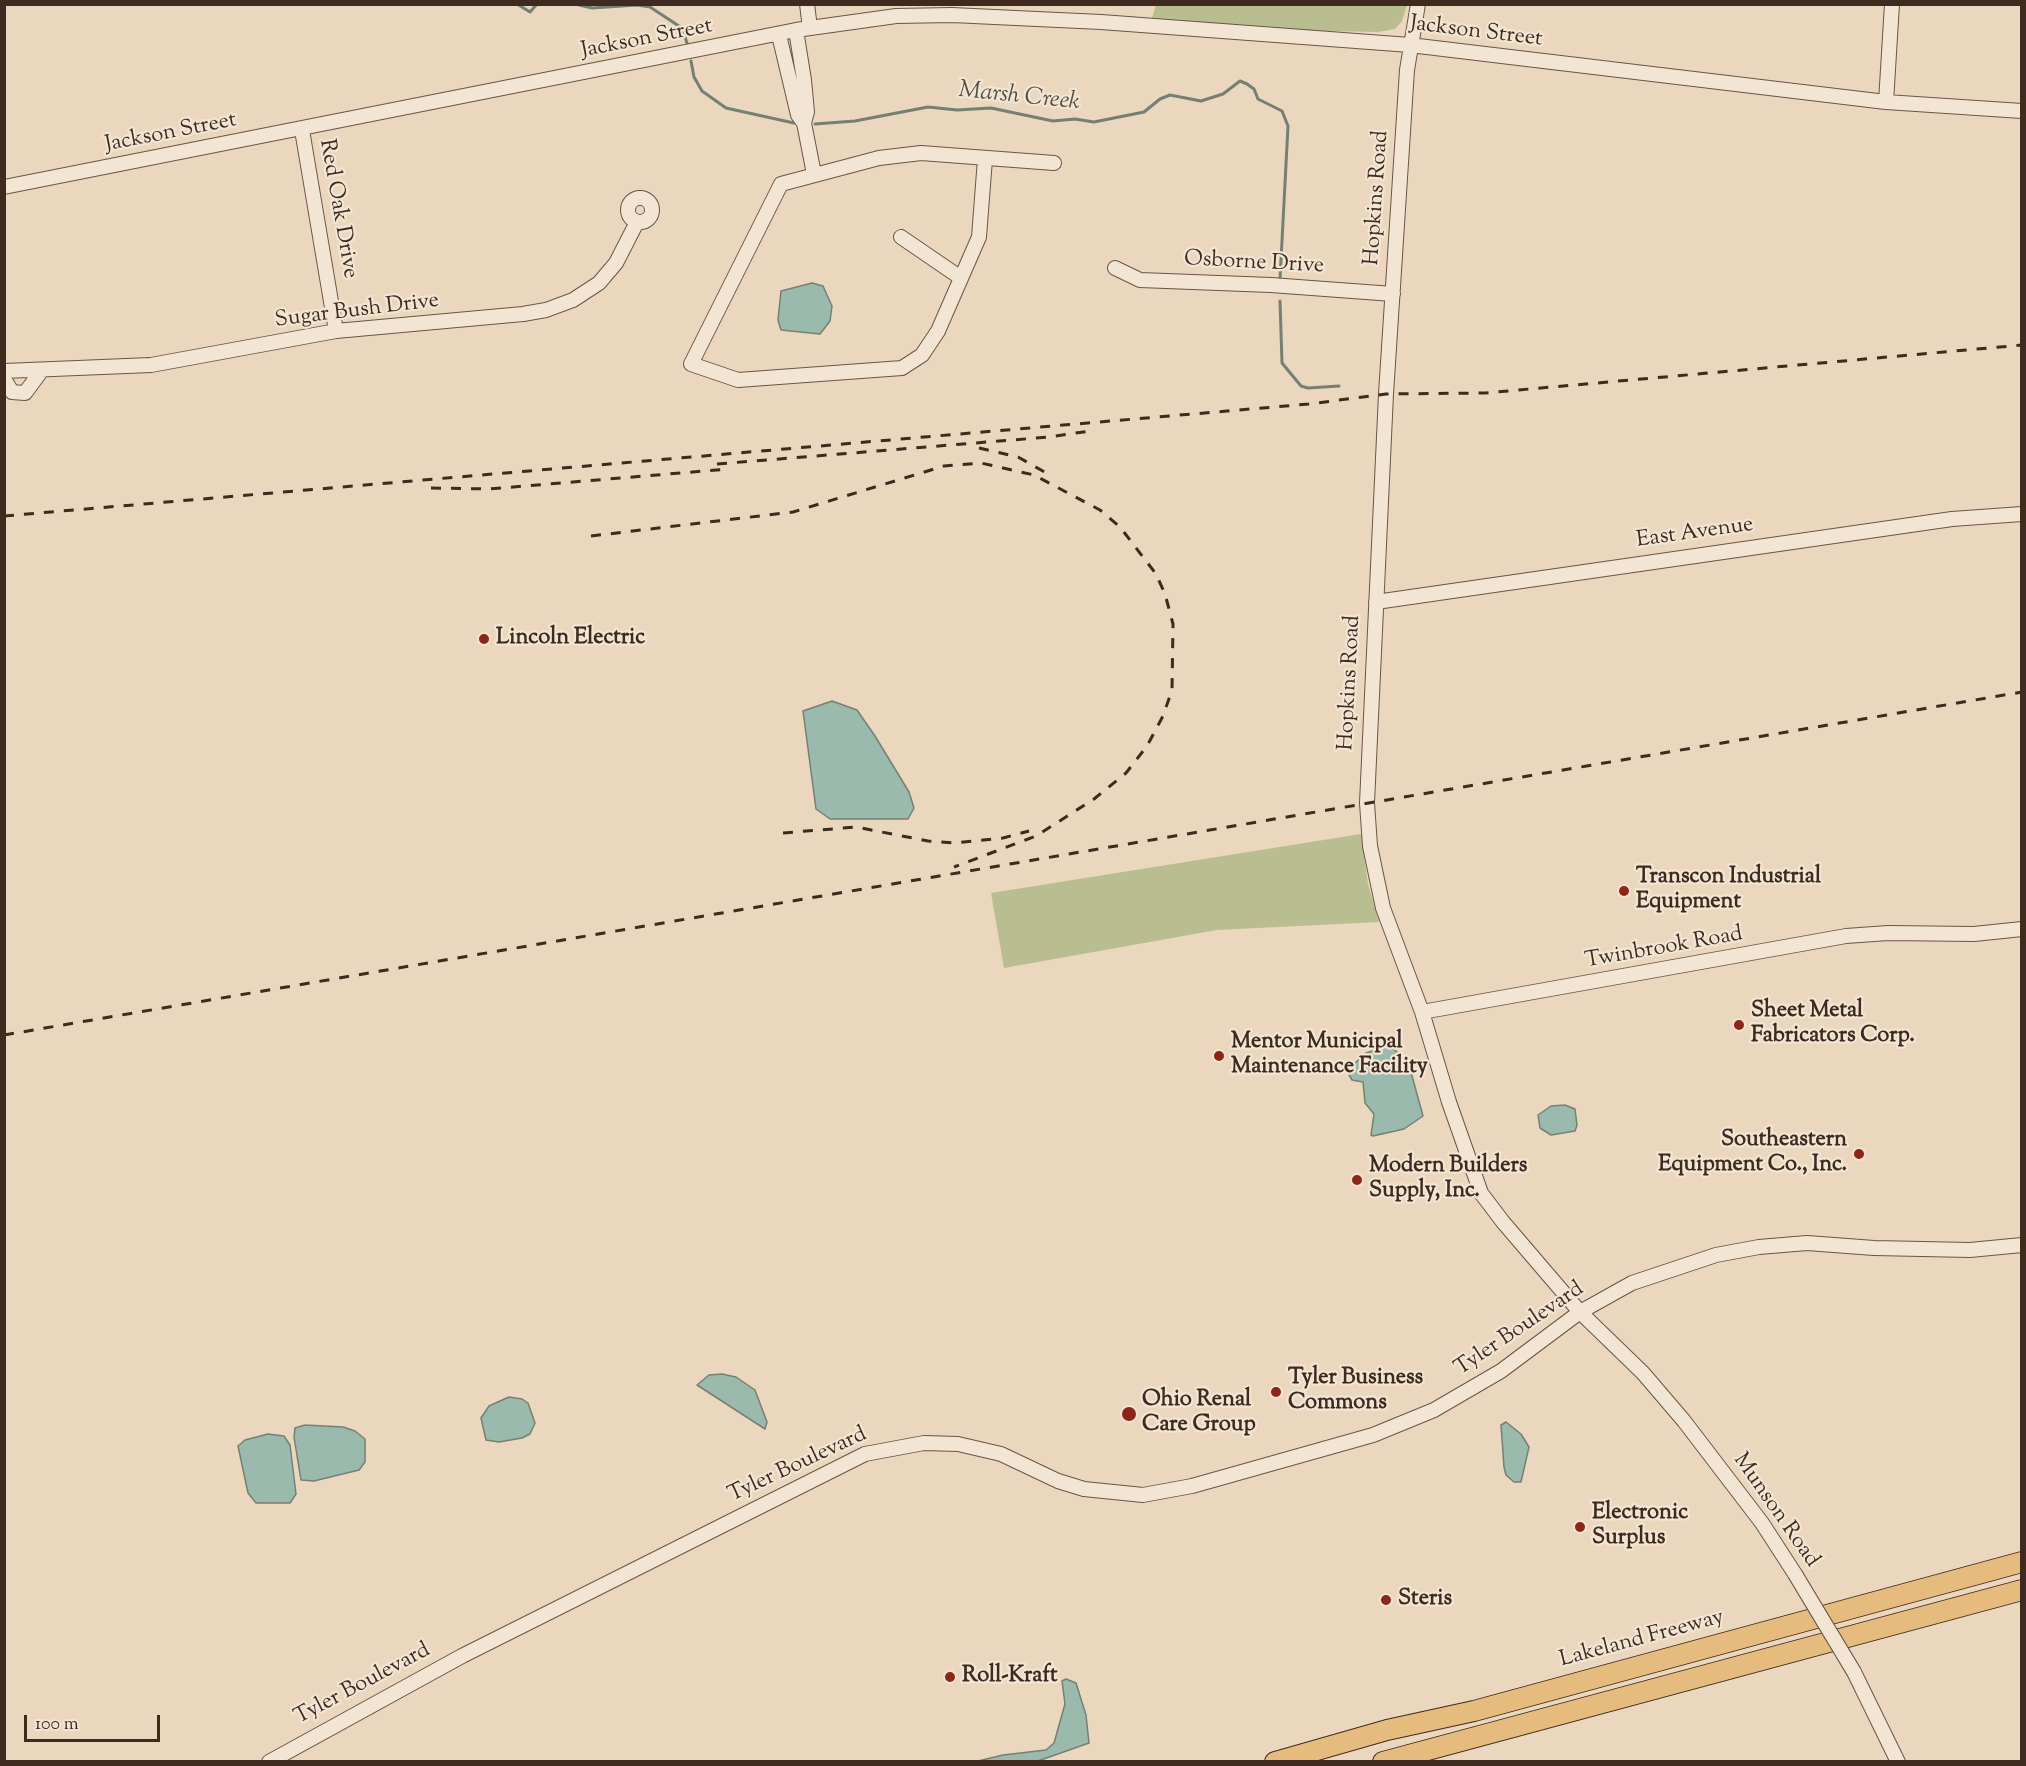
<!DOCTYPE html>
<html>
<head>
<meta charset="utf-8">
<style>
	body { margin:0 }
	#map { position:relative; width:2026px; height:1766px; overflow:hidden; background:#ebd7bd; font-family:"Sorts Mill Goudy",serif }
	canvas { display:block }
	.frame { position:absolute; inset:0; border:6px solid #3e2a1e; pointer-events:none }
	.scale { position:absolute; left:24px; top:1715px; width:136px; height:27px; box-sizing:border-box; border:3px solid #3e2a1e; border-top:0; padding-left:8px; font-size:18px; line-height:21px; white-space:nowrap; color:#3e2a1e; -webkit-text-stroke:4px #f2e5d4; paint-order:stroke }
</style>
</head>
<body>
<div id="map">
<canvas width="2026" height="1766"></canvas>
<div class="frame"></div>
<div class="scale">100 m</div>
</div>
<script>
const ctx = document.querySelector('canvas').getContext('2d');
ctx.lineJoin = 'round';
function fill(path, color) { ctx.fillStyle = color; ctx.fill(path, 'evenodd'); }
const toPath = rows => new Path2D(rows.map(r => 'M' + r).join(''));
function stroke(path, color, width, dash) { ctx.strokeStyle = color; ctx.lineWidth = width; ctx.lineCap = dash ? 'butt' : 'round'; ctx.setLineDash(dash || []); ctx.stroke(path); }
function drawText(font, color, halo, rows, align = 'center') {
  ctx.font = font + ' "Sorts Mill Goudy",serif'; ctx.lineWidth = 4.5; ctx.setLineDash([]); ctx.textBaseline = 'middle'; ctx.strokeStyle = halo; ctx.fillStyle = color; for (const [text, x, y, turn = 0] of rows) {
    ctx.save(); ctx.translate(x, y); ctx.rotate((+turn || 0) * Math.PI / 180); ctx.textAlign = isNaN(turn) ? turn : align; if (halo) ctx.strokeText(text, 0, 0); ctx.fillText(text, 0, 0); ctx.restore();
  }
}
fill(toPath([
	[1156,5,1407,5,1402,21,1395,29,1378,32,1272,30,1151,21],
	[1361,834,1368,884,1379,922,1217,930,1004,968,991,893]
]), '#b9be90');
const water = toPath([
	[812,283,823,286,832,306,830,321,820,334,781,330,778,320,781,291,812,283],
	[832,701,857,710,875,736,909,792,914,808,908,819,830,819,816,809,803,711,832,701],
	[1386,1047,1394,1049,1409,1065,1423,1116,1404,1129,1373,1136,1371,1135,1374,1114,1365,1103,1363,1082,1352,1080,1349,1075,1355,1063,1366,1053,1386,1047],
	[1565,1105,1575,1109,1577,1125,1575,1131,1551,1135,1540,1128,1538,1115,1551,1106,1565,1105],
	[722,1374,736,1377,755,1390,767,1422,765,1429,697,1385,709,1375,722,1374],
	[509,1397,522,1399,528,1403,535,1423,530,1434,522,1438,499,1442,486,1440,481,1418,489,1406,509,1397],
	[1506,1422,1521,1434,1529,1447,1521,1482,1514,1482,1506,1475,1504,1467,1501,1425,1506,1422],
	[305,1425,343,1427,355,1431,365,1439,365,1462,359,1470,314,1481,301,1480,294,1437,295,1428,305,1425],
	[268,1434,284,1436,290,1445,296,1494,290,1503,256,1503,248,1493,238,1446,245,1440,268,1434],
	[1066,1679,1076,1683,1086,1715,1089,1743,1038,1761,978,1761,1003,1755,1046,1750,1054,1743,1065,1704,1062,1681,1066,1679]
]);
fill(water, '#99baad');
stroke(water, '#758074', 1.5);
stroke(toPath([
	[517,4,530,12,537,4],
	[575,4,592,8,637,5,650,7,682,28,688,46],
	[691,61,694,77,702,91,726,108,794,123],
	[815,124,855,121,928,107,957,110,991,108,1053,121,1075,119,1094,122,1144,112,1160,99,1170,95,1201,101,1223,94,1240,81,1247,84,1254,89,1258,99,1282,111,1288,126,1280,279],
	[1280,301,1282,363,1301,386,1308,388,1339,386]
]), '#758074', 3);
const minor = toPath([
	[807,4,810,28],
	[1418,4,1407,70,1386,394,1367,803,1370,846,1383,908,1422,1012,1449,1102,1481,1193,1503,1222,1580,1312,1643,1373,1684,1421,1762,1523,1795,1574],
	[796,30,804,80,807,112,804,123,814,174],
	[779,35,798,115,804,123],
	[1886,102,1892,4],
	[302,130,336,331],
	[985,159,979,237,938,331,922,355,902,368,738,380,691,364,781,184,879,158,921,153,1054,163],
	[4,187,796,30,896,16,952,15,1101,22,1410,45,1886,102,2022,111],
	'628 210a12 12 0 1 1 24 0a12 12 0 1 1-24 0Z',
	[901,237,961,278],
	[1115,268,1140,280,1271,285,1393,294],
	[4,371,151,365,336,331,523,314,546,310,573,300,599,283,616,263,637,222],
	[4,379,12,392,25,393,42,370],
	[1376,602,1952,519,2022,514],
	[1422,1012,1846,936,1888,933,1974,934,2022,929],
	[1854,1672,1898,1762],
	[269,1762,462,1656,865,1454,924,1443,958,1444,1001,1454,1058,1481,1084,1489,1143,1495,1192,1486,1373,1435,1434,1410,1501,1371,1580,1312,1632,1283,1716,1255,1759,1247,1807,1243,1874,1248,1970,1250,2022,1245]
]);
const highway = toPath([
	[1275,1762,1387,1730,1474,1711,2022,1562],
	[1383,1762,2022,1590]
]);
stroke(minor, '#695546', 16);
stroke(highway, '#3e2a1e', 22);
stroke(minor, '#f2e5d4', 14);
stroke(highway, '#e6bc7e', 20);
stroke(toPath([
	[979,448,1018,457,1048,474],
	[717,464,1049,437,1090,431],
	[431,488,489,489,728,469],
	[4,516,1309,404,1386,394,1485,393,2022,345],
	[591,536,793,512,944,466,981,463,1034,475,1100,510,1120,527,1156,574,1165,594,1173,624,1172,690,1163,716,1147,746,1126,773,1094,799,1036,836,954,867],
	[783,833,856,827,928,841,953,843,1003,838,1029,831],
	[4,1035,2022,692]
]), '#3e2a1e', 3, [10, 10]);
const minorBridge = toPath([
	[1795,1574,1854,1672]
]);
stroke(minorBridge, '#695546', 16, []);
stroke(minorBridge, '#f2e5d4', 14);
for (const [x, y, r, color] of [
	[484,639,6,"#8f2418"],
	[1624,891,6,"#8f2418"],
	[1739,1025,6,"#8f2418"],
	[1219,1056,6,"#8f2418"],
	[1859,1154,6,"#8f2418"],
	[1357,1180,6,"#8f2418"],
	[1276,1392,6,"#8f2418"],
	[1129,1414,8,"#8f2418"],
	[1580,1527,6,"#8f2418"],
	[1386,1600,6,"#8f2418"],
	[950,1677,6,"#8f2418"]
]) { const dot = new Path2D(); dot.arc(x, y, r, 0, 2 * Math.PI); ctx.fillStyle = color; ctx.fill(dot); stroke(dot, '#f2e5d4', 2); }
drawText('22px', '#3e2a1e', '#f2e5d4', [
	["Jackson Street",1476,33,7],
	["Jackson Street",647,40,-11],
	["Jackson Street",171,134,-11],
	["Hopkins Road",1378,198,-86],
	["Red Oak Drive",337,209,80],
	["Osborne Drive",1254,264,3],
	["Sugar Bush Drive",357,312,-7],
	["East Avenue",1695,534,-8],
	["Hopkins Road",1351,683,-87],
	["Twinbrook Road",1664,949,-10],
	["Tyler Boulevard",1520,1330,-34],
	["Tyler Boulevard",798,1466,-25],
	["Munson Road",1775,1511,55],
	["Lakeland Freeway",1642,1640,-15],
	["Tyler Boulevard",363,1685,-28]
]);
drawText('bold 22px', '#3e2a1e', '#f2e5d4', [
	["Lincoln Electric",496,639],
	["Transcon Industrial",1636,878],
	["Equipment",1636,903],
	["Sheet Metal",1751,1012],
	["Fabricators Corp.",1751,1037],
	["Mentor Municipal",1231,1043],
	["Maintenance Facility",1231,1068],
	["Southeastern",1847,1141,"right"],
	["Equipment Co., Inc.",1847,1166,"right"],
	["Modern Builders",1369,1167],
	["Supply, Inc.",1369,1192],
	["Tyler Business",1288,1379],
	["Commons",1288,1404],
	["Ohio Renal",1142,1401],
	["Care Group",1142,1426],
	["Electronic",1592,1514],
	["Surplus",1592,1539],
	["Steris",1398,1600],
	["Roll-Kraft",962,1677]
], 'left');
drawText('italic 24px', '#554e42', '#f2e5d4', [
	["Marsh Creek",1019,98,6]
]);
</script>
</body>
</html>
